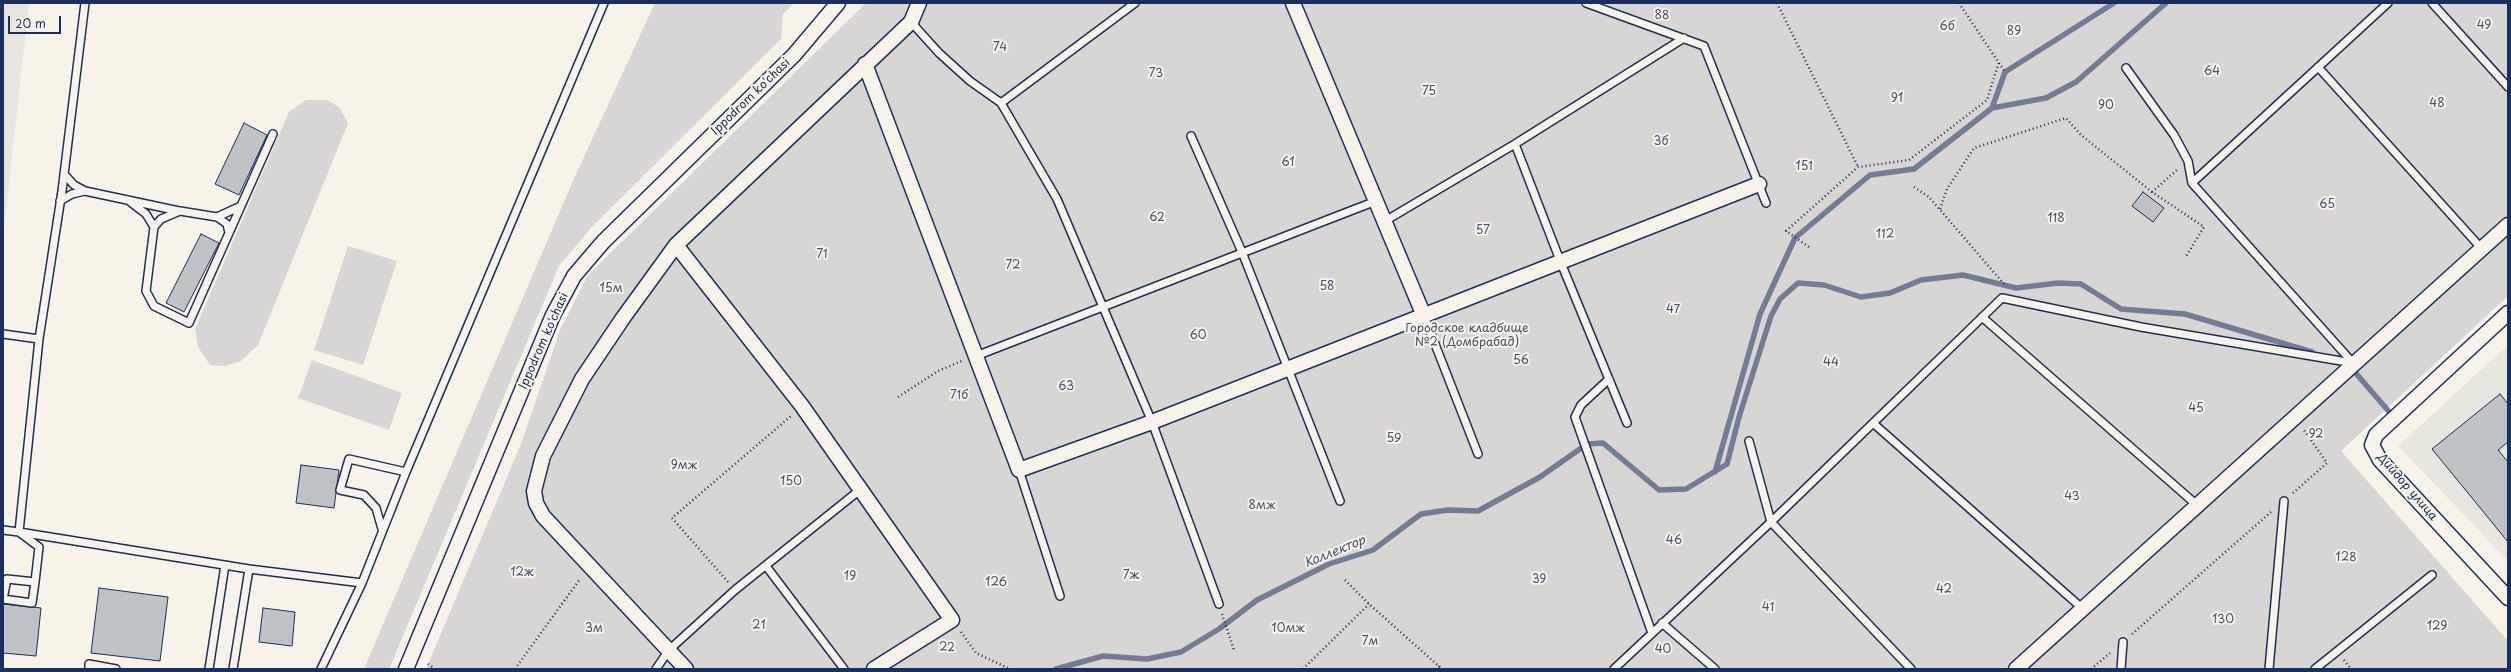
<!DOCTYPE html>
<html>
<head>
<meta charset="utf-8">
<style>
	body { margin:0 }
	#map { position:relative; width:2511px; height:672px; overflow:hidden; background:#f7f3e8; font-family:"Playpen Sans",sans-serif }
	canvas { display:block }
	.frame { position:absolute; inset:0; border:4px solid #1b2f5e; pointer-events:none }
	.scale { position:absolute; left:8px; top:16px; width:53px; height:18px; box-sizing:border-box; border:2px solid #1b2f5e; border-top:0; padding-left:5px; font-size:12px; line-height:14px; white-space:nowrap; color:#1b2f5e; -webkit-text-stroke:3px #f7f3e8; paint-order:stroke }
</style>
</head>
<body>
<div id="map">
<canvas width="2511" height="672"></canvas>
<div class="frame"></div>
<div class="scale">20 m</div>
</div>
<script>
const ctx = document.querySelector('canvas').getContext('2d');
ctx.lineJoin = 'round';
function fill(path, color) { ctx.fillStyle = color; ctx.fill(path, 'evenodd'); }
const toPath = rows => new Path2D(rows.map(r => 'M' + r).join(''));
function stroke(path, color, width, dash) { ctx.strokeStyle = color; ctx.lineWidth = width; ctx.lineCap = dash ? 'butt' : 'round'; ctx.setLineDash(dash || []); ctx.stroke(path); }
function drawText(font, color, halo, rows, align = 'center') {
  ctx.font = font + ' "Playpen Sans",sans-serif'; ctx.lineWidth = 4; ctx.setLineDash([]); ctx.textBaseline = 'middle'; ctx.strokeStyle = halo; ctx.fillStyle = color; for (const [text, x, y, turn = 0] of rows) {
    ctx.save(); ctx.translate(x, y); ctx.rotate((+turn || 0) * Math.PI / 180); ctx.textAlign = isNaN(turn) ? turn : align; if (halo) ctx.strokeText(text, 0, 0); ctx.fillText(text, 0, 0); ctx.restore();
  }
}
fill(toPath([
	[3,3,29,3,3,237],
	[2508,345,2508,561,2398,446]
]), '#e6e5de');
fill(toPath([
	[655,3,794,3,783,14,781,39,591,228,559,266,389,669,364,669,572,183],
	[866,3,2508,3,2508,296,2341,451,2508,641,2508,669,426,669,521,444,560,330,588,275],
	[306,100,327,100,339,107,348,123,258,345,241,361,224,366,210,365,198,347,195,329,289,112],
	[348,246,397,261,363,365,314,350],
	[312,360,402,393,389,430,298,398]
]), '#d7d6d4');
stroke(toPath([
	[1992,108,2005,72,2114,3],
	[2354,371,2391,414],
	[1715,472,1760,314,1795,238,1870,175,1914,169,1992,108,2046,98,2076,82,2166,3],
	[1056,669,1103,656,1147,659,1181,652,1219,629,1257,600,1329,564,1373,550,1421,514,1448,510,1478,511,1540,477,1587,444,1603,443,1659,490,1686,489,1727,464,1739,417,1771,316,1780,299,1798,283,1824,285,1861,297,1890,293,1921,280,1963,275,2016,288,2058,283,2081,284,2121,309,2185,314,2312,352]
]), '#727c95', 5.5);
const building = toPath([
	[244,123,267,135,239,195,215,184,244,123],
	[2143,192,2164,208,2153,222,2132,206,2143,192],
	[201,234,219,243,184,312,166,303,201,234],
	[2500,394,2508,404,2508,442,2498,450,2508,462,2508,542,2432,449,2500,394],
	[301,465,339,470,334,508,296,503,301,465],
	[99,588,168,597,160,661,91,653,99,588],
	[3,604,41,608,36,656,3,653,3,604],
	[263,608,295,612,292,646,259,642,263,608]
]);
fill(building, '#c0c3c5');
stroke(building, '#1b2f5e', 1);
const service = toPath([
	[85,3,62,191,39,339,19,532,249,569,362,583,321,669],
	[1586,3,1704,46,1766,203],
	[2432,3,2508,87],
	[911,22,939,53,970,81,1001,103,1057,199,1152,422,1219,604],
	[2318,67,2482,249],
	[2126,68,2174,135,2188,161,2192,183,2353,363],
	[1001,103,1135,3],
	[1191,136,1242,252,1340,501],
	[1515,144,1561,263,1627,423],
	[2192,183,2388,3],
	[85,191,179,211],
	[128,200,146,214,154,227],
	[60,201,72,194,85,191,74,185,64,174],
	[217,217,180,211,161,219,154,227,146,291,154,306,189,323,273,134],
	[1385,221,1515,144,1684,38],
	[229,233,227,224,217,217,241,206],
	[1424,316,1478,454],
	[1982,317,2198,506],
	[3,334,39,339],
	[976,356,1376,201],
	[1609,379,1581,405,1575,417,1652,633],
	[1873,423,2083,609],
	[1749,441,1771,522,1911,669],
	[1019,470,1060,596],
	[406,472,604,3],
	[3,530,19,532,39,547,35,582,32,603,3,599,7,579,35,582],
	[766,566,844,669],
	[362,583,406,472,349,459,340,490,364,495,376,508,382,529],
	[1662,623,1715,669],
	[89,669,89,664,116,669],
	[209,669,225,565],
	[233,669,249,569],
	[656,669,669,650,735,590,861,489],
	[1614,669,1771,522,2002,298,2141,327,2353,363],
	[2121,669,2123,642],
	[2269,669,2284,501],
	[2315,669,2432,575]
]);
const minor = toPath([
	[1293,3,1424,316],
	[865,64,1019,470,1152,422,1759,184],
	[676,245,802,406,952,620,874,669],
	[2508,313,2376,435,2372,445,2380,460,2508,598],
	[406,669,553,315,574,276,603,242,794,55,838,3],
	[686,669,543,516,536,503,534,491,543,456,582,379,623,318,676,245,911,22,919,3],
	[2016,669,2508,225]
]);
stroke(service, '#1b2f5e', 10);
stroke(minor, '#1b2f5e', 17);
stroke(toPath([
	[1777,3,1858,167],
	[1959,3,2005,72],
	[1914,187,1929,197,2004,284],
	[2152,192,2177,170],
	[1940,209,1947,189,1974,148,2066,118,2081,135,2152,192,2204,227,2185,258],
	[1809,247,1786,231,1858,167,1909,160,1987,100,1999,62],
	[898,397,938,371,962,361],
	[2293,493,2327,463,2304,430],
	[1345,580,1369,604,1442,669],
	[728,582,672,518,791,416],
	[1222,614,1234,650],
	[961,632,976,653,1010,669],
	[2132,634,2271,512],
	[2344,660,2351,669],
	[428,664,435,669],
	[515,669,580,579],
	[1303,669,1369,604],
	[1435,669,1439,666],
	[2091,669,2110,653]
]), '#1b2f5e', 2.5, [1, 3]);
stroke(service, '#f7f3e8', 7);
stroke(minor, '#f7f3e8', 14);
drawText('12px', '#415076', '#f7f3e8', [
	["88",1662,16],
	["49",2484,26],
	["6б",1947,27],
	["89",2014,32],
	["74",1000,48],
	["64",2212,72],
	["73",1156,74],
	["75",1429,92],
	["91",1897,99],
	["48",2437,104],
	["90",2106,106],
	["3б",1661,142],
	["61",1288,163],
	["151",1804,167],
	["65",2327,205],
	["62",1157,218],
	["118",2056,219],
	["57",1483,231],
	["112",1885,235],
	["71",822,255],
	["72",1013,266],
	["58",1327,287],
	["15м",611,289],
	["47",1673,310],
	["Городское кладбище",1467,329],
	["№2 (Домбрабад)",1467,343],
	["60",1198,336],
	["56",1521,361],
	["44",1831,363],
	["63",1066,387],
	["71б",959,396],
	["45",2196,409],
	["92",2316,435],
	["59",1394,439],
	["9мж",684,466],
	["150",791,482],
	["43",2072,497],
	["8мж",1262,506],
	["46",1674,541],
	["128",2346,558],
	["12ж",522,573],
	["7ж",1131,576],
	["19",850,577],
	["39",1539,580],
	["126",996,583],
	["42",1944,590],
	["41",1768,608],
	["130",2223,620],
	["21",759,626],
	["129",2437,627],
	["3м",594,629],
	["10мж",1288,629],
	["7м",1370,642],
	["22",947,648],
	["40",1663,650]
]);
drawText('12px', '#1b2f5e', '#f7f3e8', [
	["Ippodrom ko'chasi",751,97,-44],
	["Ippodrom ko'chasi",544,341,-66],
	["Дийдор улица",2407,487,49]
]);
drawText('italic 13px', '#465679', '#f7f3e8', [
	["Коллектор",1335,552,-22]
]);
</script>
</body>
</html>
